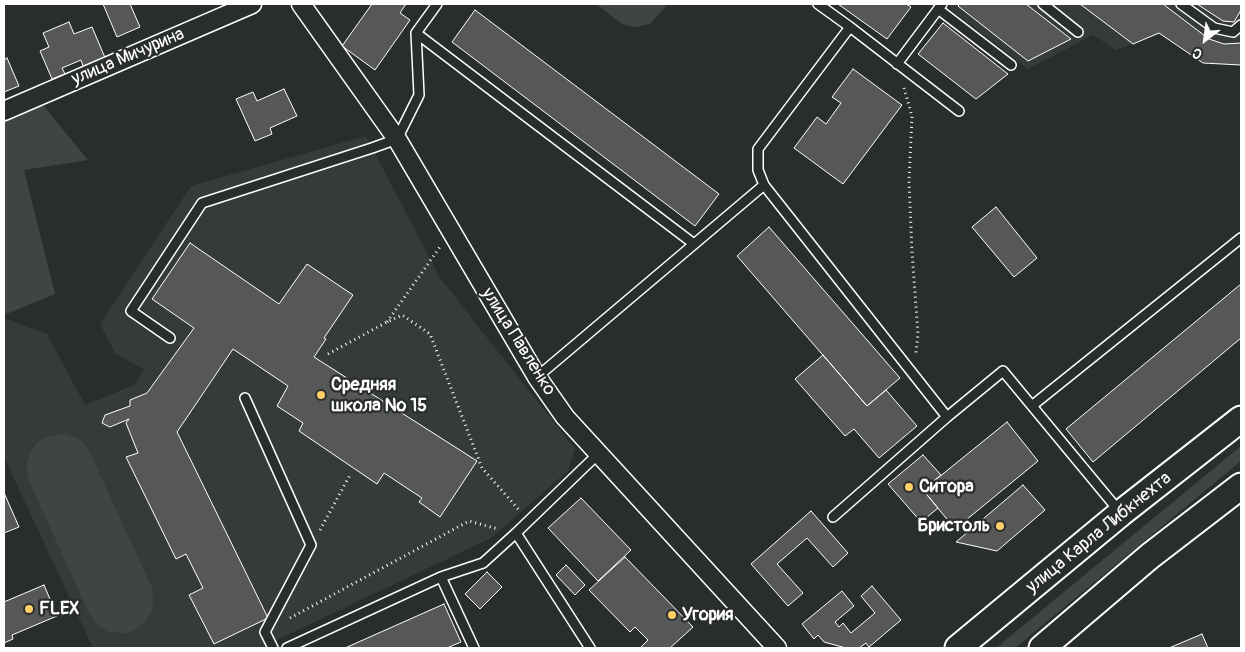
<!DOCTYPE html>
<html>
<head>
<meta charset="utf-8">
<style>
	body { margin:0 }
	#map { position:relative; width:1245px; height:652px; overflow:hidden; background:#2a2d2e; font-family:Pangolin,sans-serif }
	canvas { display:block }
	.frame { position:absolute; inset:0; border:5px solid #fff; pointer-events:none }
	.north { position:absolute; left:1180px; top:15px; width:50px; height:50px; -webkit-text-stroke:4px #2a2d2e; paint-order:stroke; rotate:210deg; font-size:14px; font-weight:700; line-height:20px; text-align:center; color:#fff }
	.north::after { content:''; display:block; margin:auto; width:18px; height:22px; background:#fff; clip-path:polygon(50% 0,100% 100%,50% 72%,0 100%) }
</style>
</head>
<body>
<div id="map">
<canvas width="1245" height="652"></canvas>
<div class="frame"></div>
<div class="north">С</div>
</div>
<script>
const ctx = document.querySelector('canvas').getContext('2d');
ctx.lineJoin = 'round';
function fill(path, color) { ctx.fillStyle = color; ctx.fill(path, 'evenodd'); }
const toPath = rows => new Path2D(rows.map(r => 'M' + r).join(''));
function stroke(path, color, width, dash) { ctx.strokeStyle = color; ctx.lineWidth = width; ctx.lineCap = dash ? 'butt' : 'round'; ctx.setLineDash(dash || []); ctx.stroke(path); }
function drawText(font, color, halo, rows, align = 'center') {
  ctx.font = font + ' Pangolin,sans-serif'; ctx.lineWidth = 4.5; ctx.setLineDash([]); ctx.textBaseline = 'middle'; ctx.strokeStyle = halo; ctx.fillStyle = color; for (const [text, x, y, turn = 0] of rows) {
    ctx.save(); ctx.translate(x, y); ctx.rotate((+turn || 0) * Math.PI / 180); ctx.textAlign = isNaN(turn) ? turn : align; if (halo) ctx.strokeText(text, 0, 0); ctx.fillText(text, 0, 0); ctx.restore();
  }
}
fill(toPath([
	[951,4,1241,4,1241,65,1203,63,1159,34,1116,50,1093,35,1028,69,949,8],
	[366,136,440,278,575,449,568,471,491,538,260,648,93,648,4,457,4,318,47,334,85,405,134,385,144,370,115,353,100,324,191,186]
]), '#373a3b');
fill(toPath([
	[596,4,668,4,650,24,635,27,622,24],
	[41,103,88,160,24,170,55,294,4,315,4,118],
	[64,434,77,438,85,445,92,457,152,588,153,601,152,610,146,621,138,628,127,633,109,632,100,627,94,621,89,613,29,481,27,472,27,462,30,453,36,444,46,437,55,435],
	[1241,446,1241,461,1015,648,996,648]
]), '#414445');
const building = toPath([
	[103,4,130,4,140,27,117,37,103,4],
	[372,4,406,4,400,13,410,20,375,70,342,46,372,4],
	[838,4,906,4,911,7,887,39,838,4],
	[960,4,1026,4,1071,39,1028,61,958,6,960,4],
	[1080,4,1163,4,1209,39,1224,44,1241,43,1241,65,1203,63,1159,33,1133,44,1080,4],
	[1197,4,1241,4,1241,10,1234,22,1223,21,1197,4],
	[475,10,719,194,695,226,452,42,475,10],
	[69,22,74,34,92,27,106,60,84,69,81,60,62,68,65,74,52,79,40,51,49,47,43,33,69,22],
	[943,23,1008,74,976,99,918,54,943,23],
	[7,58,19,86,4,92,4,60,7,58],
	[853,69,902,105,843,184,794,148,817,117,826,124,841,103,832,97,853,69],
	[284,89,297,116,270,128,272,134,255,141,236,99,253,92,257,101,284,89],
	[996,207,1037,258,1014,277,972,227,996,207],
	[769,227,900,378,867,406,737,256,769,227],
	[190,243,279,304,307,264,353,295,324,338,326,339,314,357,477,461,440,517,419,502,422,498,384,473,377,484,299,431,303,423,277,406,288,386,233,349,177,432,268,618,214,644,189,595,203,588,186,554,176,559,126,457,138,453,126,423,129,419,110,427,102,423,105,415,130,406,130,400,147,393,194,328,152,299,190,243],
	[1241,284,1241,338,1093,462,1066,429,1241,284],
	[823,355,867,406,886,390,917,426,879,458,854,429,845,436,795,379,823,355],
	[1007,422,1038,461,955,529,923,490,1007,422],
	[923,455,941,475,923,490,938,508,921,522,888,484,923,455],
	[1023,485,1045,510,997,551,956,542,1023,485],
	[5,495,19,527,4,533,4,496,5,495],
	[581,498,631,550,598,581,548,528,581,498],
	[811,511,848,553,833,567,807,538,777,564,803,593,788,606,751,564,811,511],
	[625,557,693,627,670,648,640,648,648,640,635,627,630,632,589,590,625,557],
	[566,565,585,585,575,595,556,575,566,565],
	[487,572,502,587,480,609,465,594,487,572],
	[44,585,57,616,12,635,13,639,4,643,4,602,44,585],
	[872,586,901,620,869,647,866,643,859,648,846,648,824,642,818,635,814,639,802,624,842,591,854,606,835,622,839,627,843,623,851,633,875,613,861,596,872,586],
	[444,604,461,642,447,648,345,648,444,604],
	[1202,634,1208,648,1169,648,1202,634]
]);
fill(building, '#555758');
stroke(building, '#fff', 1);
const lane = toPath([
	[818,4,850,27,758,149,758,170,764,185,947,417,1003,371,1119,511],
	[1043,4,1078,32],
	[1181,4,1214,28,1233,32,1241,25],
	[938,9,1011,65],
	[850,27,959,111],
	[416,33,694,244],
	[897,64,942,4],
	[170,338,131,311,202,203,372,148,397,139,419,95,416,33,437,4],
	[537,377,764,185],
	[245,398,311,545,265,632,273,648],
	[1033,405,1241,238],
	[833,517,947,417],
	[441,577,483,563,516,533],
	[287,648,441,577,474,648],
	[590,648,516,533,599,453]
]);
const street = toPath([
	[301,4,397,139,537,377,565,417,777,648],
	[4,111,252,4]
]);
const secondary = toPath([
	[958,648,1121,513,1241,419],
	[1042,648,1150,556,1241,486]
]);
stroke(lane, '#fff', 12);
stroke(street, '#fff', 21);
stroke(secondary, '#fff', 29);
stroke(toPath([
	[904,88,912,116,909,181,912,252,918,334,916,353],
	[387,322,440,247],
	[328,354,387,322,402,315,430,334,482,468,519,510],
	[320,530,350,475],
	[290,618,469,521,498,529]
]), '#fff', 3, [1, 4]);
stroke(lane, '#2a2d2e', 9);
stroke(street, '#2a2d2e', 18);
stroke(secondary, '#2a2d2e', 25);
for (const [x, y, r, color] of [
	[321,395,5,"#ffd166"],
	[909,487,5,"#ffd166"],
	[1000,526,5,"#ffd166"],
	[29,609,5,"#ffd166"],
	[672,615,5,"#ffd166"]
]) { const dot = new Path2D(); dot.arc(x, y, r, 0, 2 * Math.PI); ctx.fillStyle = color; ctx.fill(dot); stroke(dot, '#2a2d2e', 2); }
drawText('18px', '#fff', '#2a2d2e', [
	["улица Мичурина",128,57,-23],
	["улица Павленко",518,342,58],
	["улица Карла Либкнехта",1099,533,-39]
]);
drawText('bold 18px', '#fff', '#2a2d2e', [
	["Средняя",331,385],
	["школа № 15",331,406],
	["Ситора",919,487],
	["Бристоль",990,526,"right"],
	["FLEX",39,609],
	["Угория",682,615]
], 'left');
</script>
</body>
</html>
